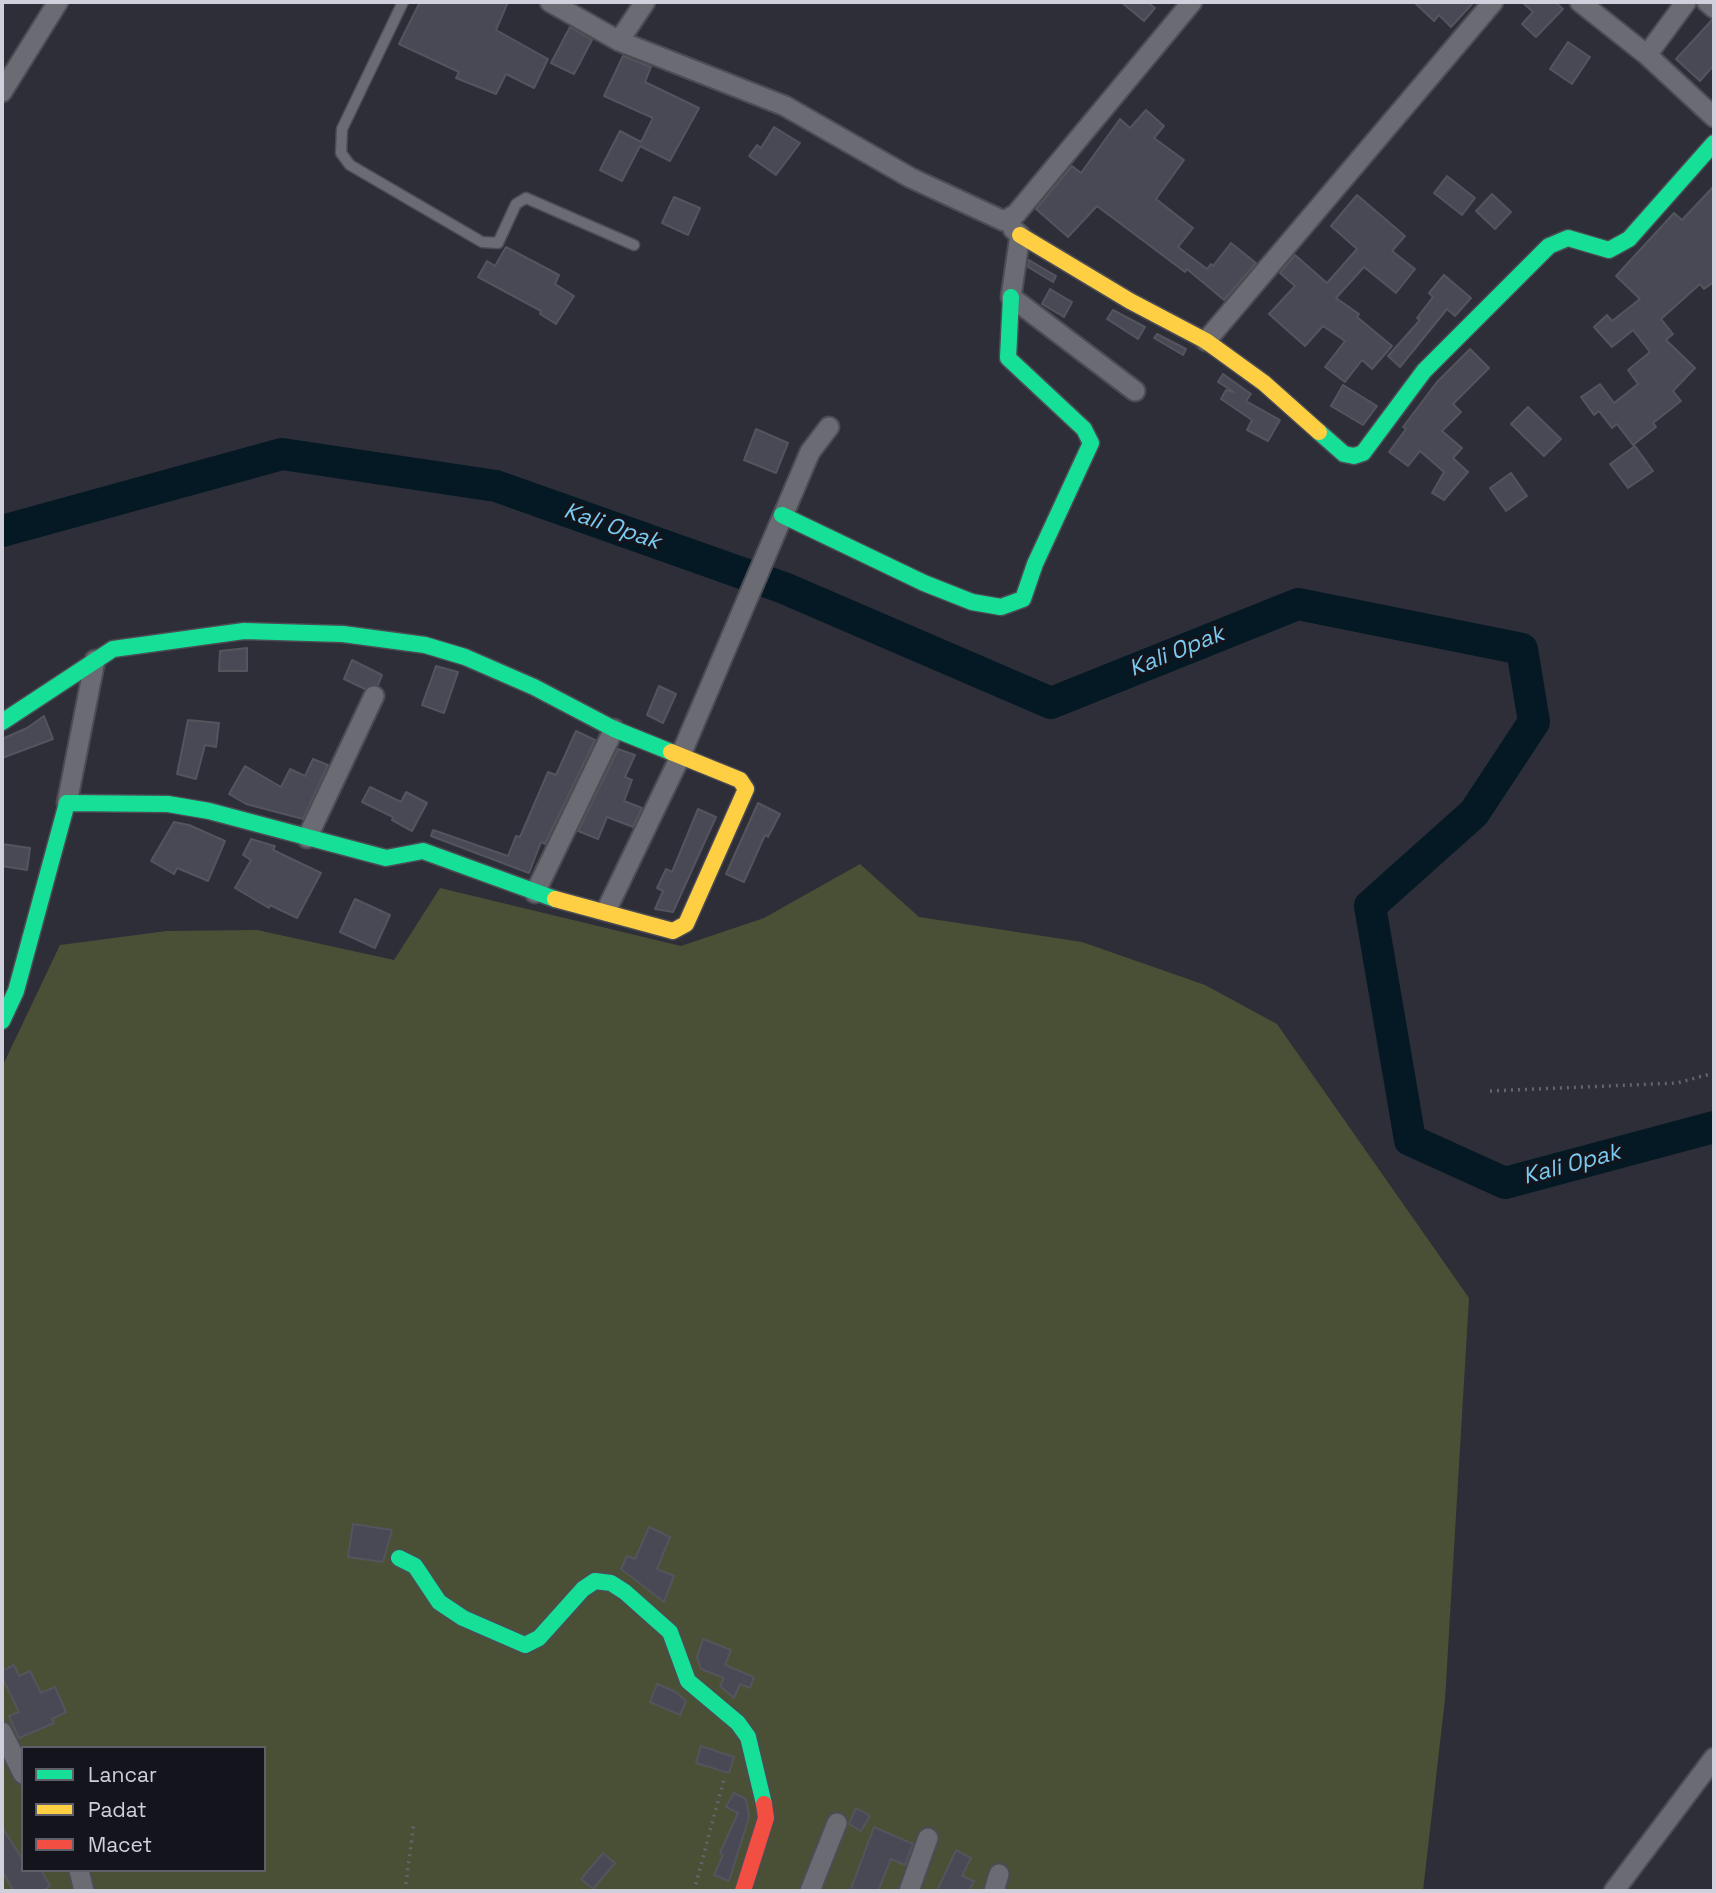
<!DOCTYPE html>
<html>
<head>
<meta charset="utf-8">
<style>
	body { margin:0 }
	#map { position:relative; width:1716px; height:1893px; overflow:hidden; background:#2d2e38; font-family:"Space Grotesk",sans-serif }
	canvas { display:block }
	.frame { position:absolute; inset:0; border:4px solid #cfd0dc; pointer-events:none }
	.legend { position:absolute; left:21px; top:1746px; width:245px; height:126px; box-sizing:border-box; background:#13141c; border:2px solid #5e5f69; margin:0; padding:9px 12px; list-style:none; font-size:21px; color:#cfd0dc }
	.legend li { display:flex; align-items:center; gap:14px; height:35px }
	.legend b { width:35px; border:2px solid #5e5f69 }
</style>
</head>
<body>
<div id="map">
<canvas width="1716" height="1893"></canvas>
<div class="frame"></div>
<ul class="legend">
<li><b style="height:9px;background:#16e098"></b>Lancar</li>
<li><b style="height:9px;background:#ffcf43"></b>Padat</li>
<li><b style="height:9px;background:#f24e42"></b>Macet</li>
</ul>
</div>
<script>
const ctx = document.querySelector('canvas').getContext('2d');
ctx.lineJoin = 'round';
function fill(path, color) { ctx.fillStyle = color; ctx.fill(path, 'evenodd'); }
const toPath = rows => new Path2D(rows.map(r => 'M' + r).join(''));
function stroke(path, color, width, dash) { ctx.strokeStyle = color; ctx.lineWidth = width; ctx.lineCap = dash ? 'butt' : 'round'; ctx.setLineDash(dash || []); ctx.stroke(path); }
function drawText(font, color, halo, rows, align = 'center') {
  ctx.font = font + ' "Space Grotesk",sans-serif'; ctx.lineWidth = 6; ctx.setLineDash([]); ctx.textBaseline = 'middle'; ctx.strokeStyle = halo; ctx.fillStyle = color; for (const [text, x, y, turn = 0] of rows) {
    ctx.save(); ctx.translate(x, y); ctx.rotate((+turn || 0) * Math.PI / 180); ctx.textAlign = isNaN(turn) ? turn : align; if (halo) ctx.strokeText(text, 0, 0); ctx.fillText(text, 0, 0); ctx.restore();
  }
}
fill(toPath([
	[860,864,919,917,1082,942,1205,985,1277,1024,1469,1298,1445,1699,1423,1891,2,1891,2,1067,60,945,167,931,257,930,394,960,440,888,681,946,764,918],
	[23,1748,264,1748,264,1870,23,1870]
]), '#4a5035');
stroke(toPath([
	[2,531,282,454,496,486,784,588,1051,703,1298,604,1522,649,1534,722,1474,813,1370,906,1410,1140,1505,1183,1714,1127]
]), '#041923', 32);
const building = toPath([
	[420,2,508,2,496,30,548,59,534,88,506,74,496,94,456,78,459,72,399,44,420,2],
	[1121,2,1147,2,1155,8,1144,21,1121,2],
	[1414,2,1474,2,1451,27,1439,15,1434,21,1414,2],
	[1522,2,1555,2,1563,9,1536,37,1522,24,1533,12,1522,2],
	[1712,20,1714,20,1714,65,1700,81,1676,59,1712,20],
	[570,27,592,40,574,74,551,63,570,27],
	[1568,42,1590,57,1572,84,1550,69,1568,42],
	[623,56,651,67,645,82,699,108,670,161,640,146,622,181,600,170,620,131,641,142,653,118,604,96,623,56],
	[1146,110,1164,126,1154,138,1184,160,1156,199,1193,228,1178,247,1207,269,1211,264,1213,266,1231,243,1256,263,1224,300,1187,269,1185,272,1097,206,1068,237,1036,209,1072,166,1081,173,1120,119,1130,128,1146,110],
	[774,127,800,143,776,175,749,156,757,145,761,148,774,127],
	[1447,176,1475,198,1462,215,1434,193,1447,176],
	[1714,186,1714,282,1704,289,1700,284,1661,319,1673,334,1666,340,1695,368,1673,391,1681,401,1653,423,1656,427,1633,445,1617,424,1612,428,1599,411,1594,415,1581,397,1600,384,1614,403,1638,384,1628,370,1650,352,1633,330,1612,347,1594,327,1607,315,1612,321,1640,299,1616,276,1674,213,1682,220,1714,186],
	[1492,194,1511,212,1495,229,1476,211,1492,194],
	[1357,195,1405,236,1392,251,1415,269,1396,293,1364,267,1336,298,1359,314,1357,317,1392,346,1372,369,1362,360,1345,382,1325,367,1345,341,1323,326,1305,346,1269,314,1295,286,1280,273,1295,255,1327,283,1357,249,1331,226,1357,195],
	[674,197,700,208,688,235,662,223,674,197],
	[506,247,559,275,555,284,574,296,556,324,540,314,541,311,478,277,487,261,495,266,506,247],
	[1029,260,1056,276,1053,282,1028,267,1029,260],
	[1444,275,1471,298,1455,316,1447,309,1400,367,1388,356,1420,320,1417,318,1433,297,1429,293,1444,275],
	[1050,289,1072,302,1064,317,1042,304,1050,289],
	[1113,310,1145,327,1138,339,1107,319,1113,310],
	[1157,334,1186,349,1183,355,1154,338,1157,334],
	[1470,349,1489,368,1453,404,1461,412,1442,431,1462,448,1453,458,1468,472,1444,500,1432,493,1444,472,1420,451,1408,466,1389,452,1406,429,1403,427,1437,382,1470,349],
	[1223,374,1251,394,1246,401,1280,420,1268,441,1247,430,1252,420,1221,399,1226,390,1234,392,1218,382,1223,374],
	[1343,385,1377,406,1363,425,1331,406,1343,385],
	[1528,407,1561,439,1544,456,1511,424,1528,407],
	[756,429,788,443,776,473,744,460,756,429],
	[1635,446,1653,471,1628,488,1610,464,1635,446],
	[1511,473,1527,496,1506,511,1490,488,1511,473],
	[247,648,247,671,219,671,220,651,247,648],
	[352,660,382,675,378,685,365,689,344,679,352,660],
	[436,666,458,672,444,713,422,705,436,666],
	[659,686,676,694,663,723,647,715,659,686],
	[44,716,53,739,2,758,2,739,27,728,44,716],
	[188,720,219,723,216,747,205,745,196,779,177,774,188,720],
	[576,731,595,740,545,844,541,842,529,873,431,836,433,830,508,856,516,836,520,837,548,772,556,775,576,731],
	[618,749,635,755,625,777,632,780,624,801,642,808,633,827,607,817,598,839,578,831,618,749],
	[313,759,328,765,303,819,246,804,229,794,245,766,281,787,290,769,305,776,313,759],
	[370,787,401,802,406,792,427,803,412,831,392,820,393,817,362,802,370,787],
	[758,803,780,814,768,837,765,835,744,882,726,874,758,803],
	[698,809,716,817,673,912,655,909,663,891,657,888,666,869,672,872,698,809],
	[174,822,189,825,225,841,208,881,177,868,174,874,151,861,174,822],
	[251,839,271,845,275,846,273,850,321,873,297,918,270,905,269,908,235,888,251,860,243,855,251,839],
	[2,844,30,848,27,870,2,866,2,844],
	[355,899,390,915,375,948,340,932,355,899],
	[353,1524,392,1530,383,1562,348,1557,353,1524],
	[649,1527,670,1537,657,1569,674,1576,664,1602,621,1569,627,1556,635,1559,649,1527],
	[703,1639,731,1650,725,1665,754,1677,750,1688,740,1684,734,1698,720,1686,724,1678,701,1669,697,1657,703,1639],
	[14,1665,19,1676,30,1671,41,1693,55,1687,66,1712,52,1719,54,1723,19,1738,9,1716,19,1712,2,1677,2,1671,14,1665],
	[657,1684,676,1692,686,1701,680,1715,650,1702,657,1684],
	[701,1746,734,1757,729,1773,696,1763,701,1746],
	[734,1793,746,1799,749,1817,729,1881,714,1875,723,1855,720,1853,738,1813,726,1807,734,1793],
	[856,1808,870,1816,861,1831,849,1824,856,1808],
	[2,1827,23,1860,23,1870,41,1870,50,1886,42,1891,14,1891,2,1871,2,1827],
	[874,1827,913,1844,905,1865,891,1859,878,1891,850,1891,874,1827],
	[956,1850,971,1858,962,1876,974,1881,969,1891,937,1891,956,1850],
	[603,1853,615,1863,593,1889,581,1879,603,1853]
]);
fill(building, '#484954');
stroke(building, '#54545d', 2);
const lane = toPath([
	[403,2,342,129,341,153,350,165,482,242,498,243,516,204,526,198,634,245]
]);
const street = toPath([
	[550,2,619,41,785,106,911,178,1004,221,1016,214,1192,2],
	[1580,2,1647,55],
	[1686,2,1647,55,1714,117],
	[1707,2,1714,8],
	[619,41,645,2],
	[2,92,58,2],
	[1013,229,1020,235,1011,297,1135,391],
	[1206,341,1493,2],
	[67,803,95,660],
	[307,838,374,696],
	[535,893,614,729],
	[606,911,680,757,810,452,829,427],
	[2,1732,23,1774],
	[79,1870,84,1891],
	[810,1891,837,1823],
	[909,1891,928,1838],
	[994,1891,999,1874],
	[1614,1891,1714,1758]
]);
const fast = toPath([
	[1319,432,1344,454,1354,456,1363,453,1424,371,1549,246,1568,238,1609,250,1629,239,1714,143],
	[782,515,924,583,972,602,1001,607,1023,599,1035,564,1091,443,1084,429,1008,358,1011,297],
	[2,722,113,649,244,631,343,634,425,645,465,657,534,687,614,729,671,752],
	[2,1021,16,991,67,803,168,804,209,811,386,858,423,851,555,899],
	[399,1558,415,1566,439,1602,463,1618,525,1645,539,1638,583,1589,595,1581,611,1583,625,1592,670,1632,688,1681,738,1723,748,1737,764,1804]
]);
const slow = toPath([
	[1020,235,1130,301,1206,341,1264,383,1319,432],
	[555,899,673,931,686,924,746,789,740,780,671,752]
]);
const jam = toPath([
	[743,1891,766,1818,764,1804]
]);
stroke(lane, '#4b4c54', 13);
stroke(street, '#4b4c54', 23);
stroke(fast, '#4b4c54', 19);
stroke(slow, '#4b4c54', 19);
stroke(jam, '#4b4c54', 19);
stroke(toPath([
	[1490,1091,1677,1083,1714,1073],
	[405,1891,414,1822],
	[694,1891,724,1779]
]), '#64646b', 3.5, [2, 5]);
stroke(lane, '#6b6b74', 10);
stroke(street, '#6b6b74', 19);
stroke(fast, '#16e098', 16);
stroke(slow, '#ffcf43', 16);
stroke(jam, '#f24e42', 16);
drawText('italic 23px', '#79caee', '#13141c', [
	["Kali Opak",612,527,19],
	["Kali Opak",1177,652,-22],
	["Kali Opak",1572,1165,-15]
]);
</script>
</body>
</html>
